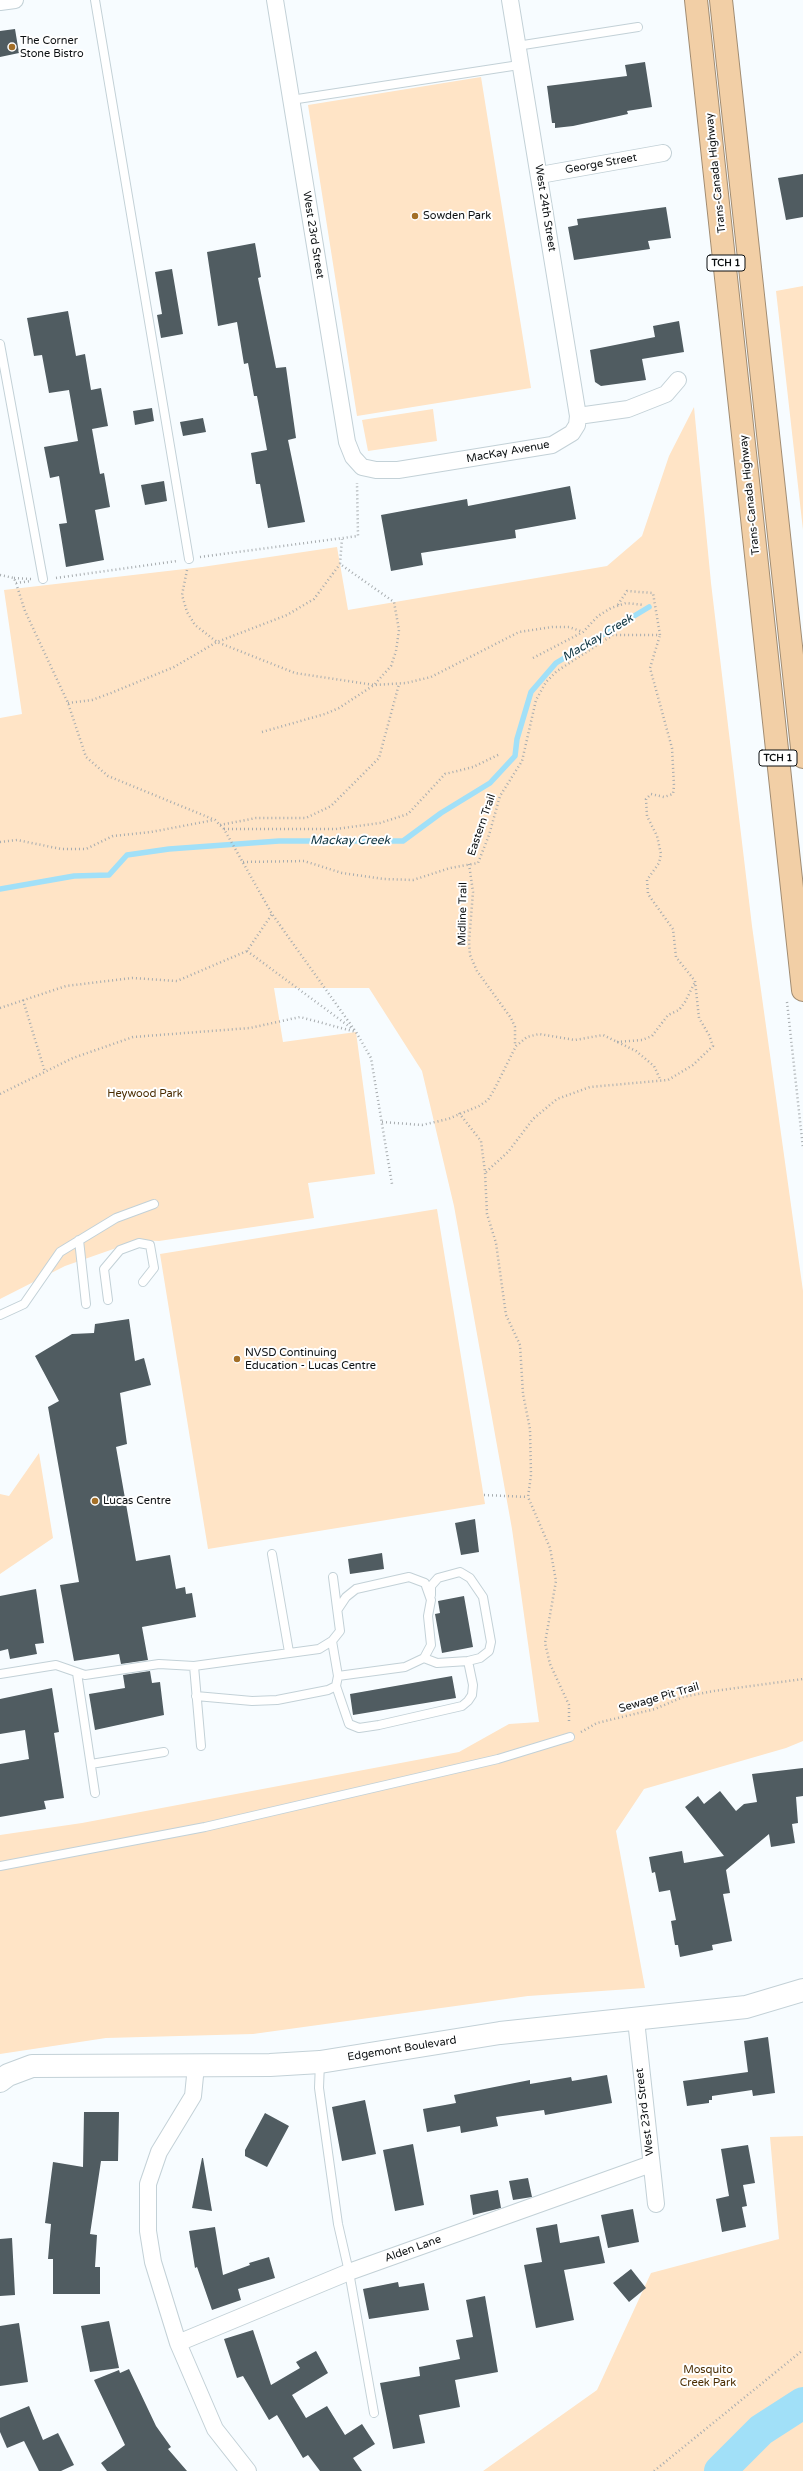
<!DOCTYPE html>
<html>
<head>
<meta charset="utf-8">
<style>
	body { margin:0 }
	canvas { display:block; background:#f7fcff }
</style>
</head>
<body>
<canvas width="803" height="2471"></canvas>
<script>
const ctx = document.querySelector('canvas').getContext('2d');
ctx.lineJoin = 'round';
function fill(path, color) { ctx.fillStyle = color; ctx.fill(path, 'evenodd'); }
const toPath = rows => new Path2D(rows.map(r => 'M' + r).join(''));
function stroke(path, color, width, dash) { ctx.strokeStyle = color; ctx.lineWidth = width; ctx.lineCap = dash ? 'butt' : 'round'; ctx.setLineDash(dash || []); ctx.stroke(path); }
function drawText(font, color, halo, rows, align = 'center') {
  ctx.font = font + ' "Varela Round",sans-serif'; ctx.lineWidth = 4; ctx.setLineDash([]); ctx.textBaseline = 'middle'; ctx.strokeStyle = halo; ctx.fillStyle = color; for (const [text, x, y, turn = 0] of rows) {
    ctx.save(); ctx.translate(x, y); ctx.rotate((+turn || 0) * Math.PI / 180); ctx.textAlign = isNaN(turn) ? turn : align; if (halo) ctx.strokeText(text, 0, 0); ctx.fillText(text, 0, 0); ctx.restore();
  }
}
fill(toPath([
	[481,77,531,388,357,416,308,105],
	[803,286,803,530,776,291],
	[694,407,711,583,752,926,803,1291,803,1741,786,1748,644,1789,616,1831,645,1988,528,1996,253,2034,106,2038,0,2054,0,1835,82,1823,459,1752,509,1724,539,1722,512,1529,454,1206,422,1071,369,988,274,988,283,1042,356,1032,375,1174,308,1183,314,1218,159,1241,139,1240,65,1266,0,1299,0,718,22,714,4,590,202,567,337,547,348,610,607,566,642,536,669,456],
	[433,409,437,441,368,451,362,420],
	[437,1209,485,1504,208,1549,160,1254],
	[39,1453,53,1538,0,1574,0,1494,9,1496],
	[803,2136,803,2471,483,2471,597,2390,651,2273,779,2239,770,2137]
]), '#ffe4c6');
stroke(toPath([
	[0,889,74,876,109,875,127,855,169,849,279,841,403,841,441,813,490,783,515,756,517,739,531,692,556,663,649,607]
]), '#a1e0f8', 5.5);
stroke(toPath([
	[720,2471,761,2430,803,2403]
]), '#a1e0f8', 32);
fill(toPath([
	[15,29,19,53,0,57,0,31],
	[645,62,652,107,627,111,628,114,573,126,555,128,555,123,552,123,547,86,627,76,625,65],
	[803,174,803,217,786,220,778,178],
	[666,207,671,238,648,241,650,249,574,260,568,227,578,225,577,219],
	[255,243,261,277,258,278,276,368,286,367,296,438,288,440,305,522,268,528,260,484,256,484,251,453,267,450,257,396,254,396,248,363,244,364,237,322,218,326,207,252],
	[172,269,183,334,161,338,157,315,162,314,155,272],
	[68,311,76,356,85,354,91,390,101,388,108,426,92,429,100,474,104,473,110,507,95,510,104,560,66,567,59,524,67,523,59,476,50,478,44,447,78,441,69,390,49,393,42,355,34,356,27,318],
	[679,321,684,352,642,359,646,380,601,386,595,382,590,350,655,337,653,326],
	[152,408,154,421,135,425,133,411],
	[203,418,206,432,183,436,180,422],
	[164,481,167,501,145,505,141,485],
	[570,486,576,519,515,530,516,538,421,553,423,565,391,571,381,515,467,499,468,506],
	[129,1319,135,1361,144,1358,151,1385,120,1393,127,1444,116,1447,136,1561,170,1555,176,1589,185,1587,186,1594,192,1593,196,1617,142,1627,148,1660,121,1664,119,1654,74,1661,60,1585,79,1582,48,1407,59,1401,35,1356,72,1334,94,1333,95,1324],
	[475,1519,479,1552,461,1555,455,1523],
	[382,1553,384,1569,350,1574,348,1559],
	[36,1589,44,1643,35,1644,37,1654,10,1659,8,1649,0,1651,0,1596],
	[464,1596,473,1647,442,1653,435,1614,440,1613,438,1601],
	[150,1671,152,1683,160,1682,164,1715,95,1730,89,1694,125,1688,123,1675],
	[452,1676,456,1698,353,1715,350,1694],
	[52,1688,59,1732,54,1733,64,1798,44,1801,46,1809,0,1817,0,1764,29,1759,25,1730,0,1734,0,1699],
	[803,1768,803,1796,796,1797,798,1823,792,1824,795,1843,771,1847,769,1834,726,1870,730,1893,723,1894,732,1941,712,1945,713,1950,680,1957,678,1945,675,1945,671,1921,676,1920,670,1890,659,1892,655,1872,652,1873,649,1857,682,1851,684,1863,724,1856,685,1807,698,1796,704,1804,720,1791,736,1811,744,1804,757,1802,752,1774],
	[768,2037,775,2093,753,2096,752,2090,712,2096,712,2100,709,2100,709,2103,687,2106,683,2081,748,2072,744,2041],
	[607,2075,612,2103,545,2115,544,2110,496,2117,498,2126,461,2133,460,2126,427,2132,423,2109,456,2103,454,2095,530,2080,530,2084,571,2077,572,2081],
	[365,2100,376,2154,342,2161,332,2107],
	[84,2112,119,2112,118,2161,101,2161,90,2234,97,2235,95,2267,100,2267,100,2294,53,2294,53,2259,48,2259,51,2224,45,2223,53,2162,83,2167],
	[265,2113,289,2126,267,2167,245,2156,245,2150],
	[413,2144,424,2205,395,2211,383,2150],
	[748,2145,755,2183,743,2185,747,2206,742,2207,746,2227,722,2232,716,2199,729,2196,721,2149],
	[202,2158,203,2158,212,2211,192,2208],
	[528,2178,532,2197,513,2200,509,2181],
	[498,2190,501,2208,473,2215,470,2195],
	[633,2209,639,2242,608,2248,601,2215],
	[557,2224,560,2243,599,2236,605,2263,564,2270,574,2320,536,2328,524,2265,542,2262,536,2228],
	[215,2227,223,2275,250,2265,249,2263,269,2257,275,2278,238,2289,241,2300,212,2310,197,2267,195,2268,189,2231],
	[12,2238,15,2295,0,2296,0,2239],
	[631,2269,646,2288,629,2302,613,2283],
	[398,2282,399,2287,424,2283,429,2310,369,2319,363,2289],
	[485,2296,498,2372,455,2380,460,2407,419,2415,425,2443,393,2449,380,2383,420,2376,419,2367,460,2359,456,2340,473,2337,466,2300],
	[109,2321,119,2368,90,2372,81,2326],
	[19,2323,28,2382,0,2386,0,2326],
	[253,2330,271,2385,300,2368,296,2362,316,2351,328,2373,292,2395,306,2418,327,2406,345,2435,362,2424,375,2444,353,2458,362,2471,320,2471,308,2455,303,2458,277,2415,269,2420,243,2376,237,2378,224,2339],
	[129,2369,156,2426,171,2447,168,2449,187,2471,107,2471,101,2463,125,2445,94,2380,119,2370,120,2373],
	[29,2406,43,2440,58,2433,74,2465,61,2471,39,2471,24,2441,7,2448,0,2432,0,2418]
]), '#505c61');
const lane = toPath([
	[95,0,189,559],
	[517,46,638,27],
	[291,100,519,65],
	[0,344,43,579],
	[79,1240,86,1304],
	[108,1300,104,1269,120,1250,139,1243,150,1245,154,1268,143,1282],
	[0,1315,24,1304,60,1252,116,1218,154,1204],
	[272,1554,289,1652],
	[424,1658,437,1663,468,1661,480,1658,489,1651,491,1642,483,1597,470,1578,460,1572,438,1578,431,1586,431,1595],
	[194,1666,201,1746],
	[77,1673,95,1793],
	[0,1674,56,1665,85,1675,159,1664,194,1666,319,1649,332,1641,340,1631,333,1577],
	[338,1676,405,1667,424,1658,431,1645,428,1616,431,1600,425,1583,409,1577,356,1589,346,1597,338,1609],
	[336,1686,349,1724,359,1728,379,1725,462,1706,468,1701,472,1695,473,1685,468,1661],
	[196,1696,252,1701,277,1700,328,1690,336,1686,338,1676,332,1641],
	[91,1764,164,1752],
	[0,1866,205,1827,498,1759,570,1737],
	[320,2062,319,2088,338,2224,349,2272,374,2413]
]);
const street = toPath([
	[275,0,347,442,353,457,362,467,376,470,398,470,552,445,572,433,577,425,578,416,628,409,666,394,678,380],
	[510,0,578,416],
	[0,2,15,0],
	[540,175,663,153],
	[636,2020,656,2204],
	[196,2066,193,2096,159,2152,148,2184,148,2231,153,2262,178,2343,215,2429,248,2471],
	[178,2343,349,2272,651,2164]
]);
const secondary = toPath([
	[0,2081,8,2075,32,2066,270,2065,320,2062,500,2033,746,2007,803,1990]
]);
const highway = toPath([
	[696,0,803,990],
	[721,0,803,757]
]);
stroke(lane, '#c3d1d7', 10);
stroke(street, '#c3d1d7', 18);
stroke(secondary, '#c3d1d7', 24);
stroke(highway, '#a18c72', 24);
stroke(toPath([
	[200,557,358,536,357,483],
	[187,570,182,595,187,612,195,625,217,642,295,673,374,685,406,683,431,677,519,632,552,627,569,627,583,632],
	[0,575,14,578,16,583,25,611,68,703,86,757,108,776,215,820,224,829,272,914,356,1032],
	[14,578,31,579],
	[56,578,177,561],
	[16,583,31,581],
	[533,658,583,632,598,616,611,608,626,603,644,605],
	[68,703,92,700,111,693,174,667,217,642,287,615,314,599,340,564],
	[262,732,325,714,339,708,374,685,391,666,396,651,399,630,394,602,340,564,342,539],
	[220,825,256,818,306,818,331,806,379,758,399,684],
	[224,829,336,829,380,823,408,814,445,774,473,767,500,754],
	[0,842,17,840,61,849,86,849,113,836,151,832,214,820],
	[243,862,304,861,342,873,384,879,413,880,450,868,478,863,489,835,500,796,522,761,536,700,546,682,557,671,613,635,660,635,653,593,627,591,617,606],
	[469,864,473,892,469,942,470,955,477,971,511,1018,515,1027,515,1046],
	[247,951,354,1030],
	[23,1000,45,1072],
	[787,1002,803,1148],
	[0,1008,66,986,132,978,177,981,247,951,272,914],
	[617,1042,642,1040,652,1036,668,1015,679,1010,685,1002,695,982],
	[0,1094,73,1058,133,1037,250,1028,300,1017,356,1032,371,1058,392,1184],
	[459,1113,481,1141,485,1172,487,1214,496,1243,506,1315,520,1345,523,1394,530,1429,531,1475,528,1497,550,1548,556,1581,545,1643,550,1664,569,1705,569,1724],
	[382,1122,422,1125,448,1119,479,1106,488,1100,494,1090,516,1046,527,1037,539,1034,575,1040,603,1035,636,1051,654,1066,660,1079],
	[486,1172,508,1152,533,1119,557,1099,590,1087,668,1080,693,1065,713,1046,709,1035,699,1018,695,981,676,957,673,929,648,894,647,880,659,863,661,854,657,836,647,816,646,799,651,794,664,797,673,794,674,786,672,748,650,668,660,635],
	[484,1495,528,1497],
	[581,1732,597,1723,655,1709,683,1697,714,1691,803,1679],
	[654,2471,803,2350]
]), '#a7acaf', 2.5, [1, 3]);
stroke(lane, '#fff', 8);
stroke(street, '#fff', 16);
stroke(secondary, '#fff', 22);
stroke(highway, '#f2cfa6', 22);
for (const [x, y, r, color] of [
	[12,47,4,"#a36f27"],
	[415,216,4,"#a36f27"],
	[237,1359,4,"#a36f27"],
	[95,1501,4,"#a36f27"]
]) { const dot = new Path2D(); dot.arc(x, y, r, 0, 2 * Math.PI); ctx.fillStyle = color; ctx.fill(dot); stroke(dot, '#fff', 1.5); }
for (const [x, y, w] of [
	[726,263,38],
	[778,758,38]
]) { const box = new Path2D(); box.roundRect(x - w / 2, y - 8, w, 16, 3); ctx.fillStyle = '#fff'; ctx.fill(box); stroke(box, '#0b0f11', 1); }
drawText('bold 10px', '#0b0f11', null, [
	["TCH 1",726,263],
	["TCH 1",778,758]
]);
drawText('11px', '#0b0f11', '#fff', [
	["The Corner",20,41],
	["Stone Bistro",20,54],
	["Sowden Park",423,216],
	["NVSD Continuing",245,1353],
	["Education - Lucas Centre",245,1366],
	["Lucas Centre",103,1501]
], 'left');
drawText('11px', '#0b0f11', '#fff', [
	["George Street",601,164,-10],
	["Trans-Canada Highway",716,173,-96],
	["West 24th Street",545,208,81],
	["West 23rd Street",313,235,81],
	["MacKay Avenue",508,452,-10],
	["Trans-Canada Highway",750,495,-96],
	["Eastern Trail",482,825,-71],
	["Midline Trail",463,914,-89],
	["Sewage Pit Trail",659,1698,-16],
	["Edgemont Boulevard",402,2049,-9],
	["West 23rd Street",645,2112,-97],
	["Alden Lane",413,2249,-20]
]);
drawText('11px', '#4a2c00', '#fff', [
	["Heywood Park",145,1094],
	["Mosquito",708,2370],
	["Creek Park",708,2383]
]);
drawText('italic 12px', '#103643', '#fff', [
	["Mackay Creek",598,638,-31],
	["Mackay Creek",350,841]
]);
</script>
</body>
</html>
